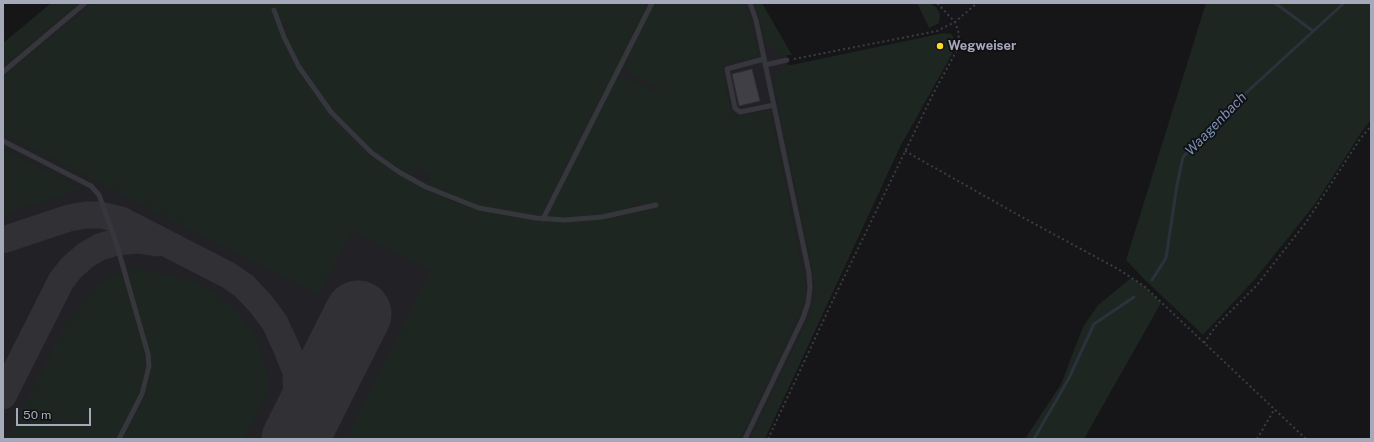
<!DOCTYPE html>
<html>
<head>
<meta charset="utf-8">
<style>
	body { margin:0 }
	#map { position:relative; width:1374px; height:442px; overflow:hidden; background:#161518; font-family:"Public Sans",sans-serif }
	canvas { display:block }
	.frame { position:absolute; inset:0; border:4px solid #a6a9b9; pointer-events:none }
	.scale { position:absolute; left:16px; top:408px; width:75px; height:18px; box-sizing:border-box; border:2px solid #a6a9b9; border-top:0; padding-left:5px; font-size:12px; line-height:14px; white-space:nowrap; color:#a6a9b9; -webkit-text-stroke:3px #111013; paint-order:stroke }
</style>
</head>
<body>
<div id="map">
<canvas width="1374" height="442"></canvas>
<div class="frame"></div>
<div class="scale">50 m</div>
</div>
<script>
const ctx = document.querySelector('canvas').getContext('2d');
ctx.lineJoin = 'round';
function fill(path, color) { ctx.fillStyle = color; ctx.fill(path, 'evenodd'); }
const toPath = rows => new Path2D(rows.map(r => 'M' + r).join(''));
function stroke(path, color, width, dash) { ctx.strokeStyle = color; ctx.lineWidth = width; ctx.lineCap = dash ? 'butt' : 'round'; ctx.setLineDash(dash || []); ctx.stroke(path); }
function drawText(font, color, halo, rows, align = 'center') {
  ctx.font = font + ' "Public Sans",sans-serif'; ctx.lineWidth = 3.5; ctx.setLineDash([]); ctx.textBaseline = 'middle'; ctx.strokeStyle = halo; ctx.fillStyle = color; for (const [text, x, y, turn = 0] of rows) {
    ctx.save(); ctx.translate(x, y); ctx.rotate((+turn || 0) * Math.PI / 180); ctx.textAlign = isNaN(turn) ? turn : align; if (halo) ctx.strokeText(text, 0, 0); ctx.fillText(text, 0, 0); ctx.restore();
  }
}
fill(toPath([
	[65,3,758,3,786,54,788,65,791,65,818,278,816,306,754,439,3,439,3,55]
]), '#222125');
fill(toPath([
	[51,3,78,3,3,66,3,43],
	[93,3,649,3,543,212,537,216,490,209,472,203,426,185,431,175,416,168,412,176,383,158,363,142,336,115,305,73,285,34,285,29,288,26,286,21,280,21,292,57,305,81,329,112,367,151,417,184,455,202,490,212,545,221,613,217,658,207,643,206,639,201,634,203,632,209,599,215,569,217,549,217,547,215,615,80,624,76,656,92,658,89,628,72,625,64,654,3,744,3,751,19,758,53,755,57,727,63,722,68,731,112,737,117,766,110,771,115,806,288,801,309,740,439,346,439,431,271,352,230,319,293,316,293,9,137,3,131,3,78],
	[755,3,762,3,792,55,779,55,766,43],
	[917,3,930,3,936,7,940,14,939,23,929,28],
	[1206,3,1371,3,1371,120,1361,133,1315,204,1256,278,1203,335,1144,279,1126,260],
	[944,33,951,34,955,39,952,54,900,147,765,439,751,439,811,312,815,295,814,278,774,83,775,77,781,69,791,65],
	[3,149,30,163,82,189,3,215],
	[142,269,196,282,210,290,232,306,244,320,255,337,262,355,267,374,268,393,244,439,122,439,145,395,150,379,150,350,126,270],
	[121,272,143,344,146,367,140,392,116,439,7,439,66,322,68,322,102,281],
	[1131,278,1144,286,1161,303,1084,439,1025,439,1061,384,1083,327,1098,305]
]), '#1d2620');
stroke(toPath([
	[1275,3,1313,31],
	[1152,280,1166,258,1177,185,1183,157,1223,114,1344,3],
	[1034,439,1069,378,1094,324,1134,297]
]), '#2b323c', 3);
stroke(toPath([
	[3,240,69,218,86,215,101,215,121,220,228,275,244,286,261,304,275,323,286,347,296,372,297,408,292,439],
	[3,396,61,281,72,267,86,255,100,247,116,242,139,240,157,243]
]), '#303035', 27);
stroke(toPath([
	[295,439,358,314]
]), '#303035', 67);
const building = toPath([
	[752,69,760,101,739,106,732,74,752,69]
]);
fill(building, '#403f45');
stroke(building, '#302f34', 1);
stroke(toPath([
	[794,59,937,31,955,22,977,3],
	[905,151,1020,216,1118,269,1144,286,1306,439],
	[1204,343,1216,326,1257,285,1307,221,1360,139,1371,126],
	[768,439,833,300,933,94,957,50,959,34,955,22,937,3],
	[1257,439,1274,410]
]), '#3c3d44', 2, [2, 3]);
stroke(toPath([
	[274,10,284,37,299,67,331,112,372,153,399,172,426,187,479,208,536,218,565,220,602,217,656,205],
	[764,59,727,69,735,108,740,112,774,105],
	[765,65,787,60],
	[3,72,85,3],
	[3,141,91,186,99,195,116,242,148,354,149,366,142,394,119,439],
	[543,219,652,3],
	[745,439,803,318,808,303,810,288,809,273,756,20,750,3]
]), '#36363d', 5);
for (const [x, y, r, color] of [
	[940,46,4,"#feda27"]
]) { const dot = new Path2D(); dot.arc(x, y, r, 0, 2 * Math.PI); ctx.fillStyle = color; ctx.fill(dot); stroke(dot, '#111013', 1.5); }
drawText('bold 13px', '#a6a9b9', '#111013', [
	["Wegweiser",948,46]
], 'left');
drawText('italic 14px', '#7b91b6', '#111013', [
	["Waagenbach",1216,124,-46]
]);
</script>
</body>
</html>
